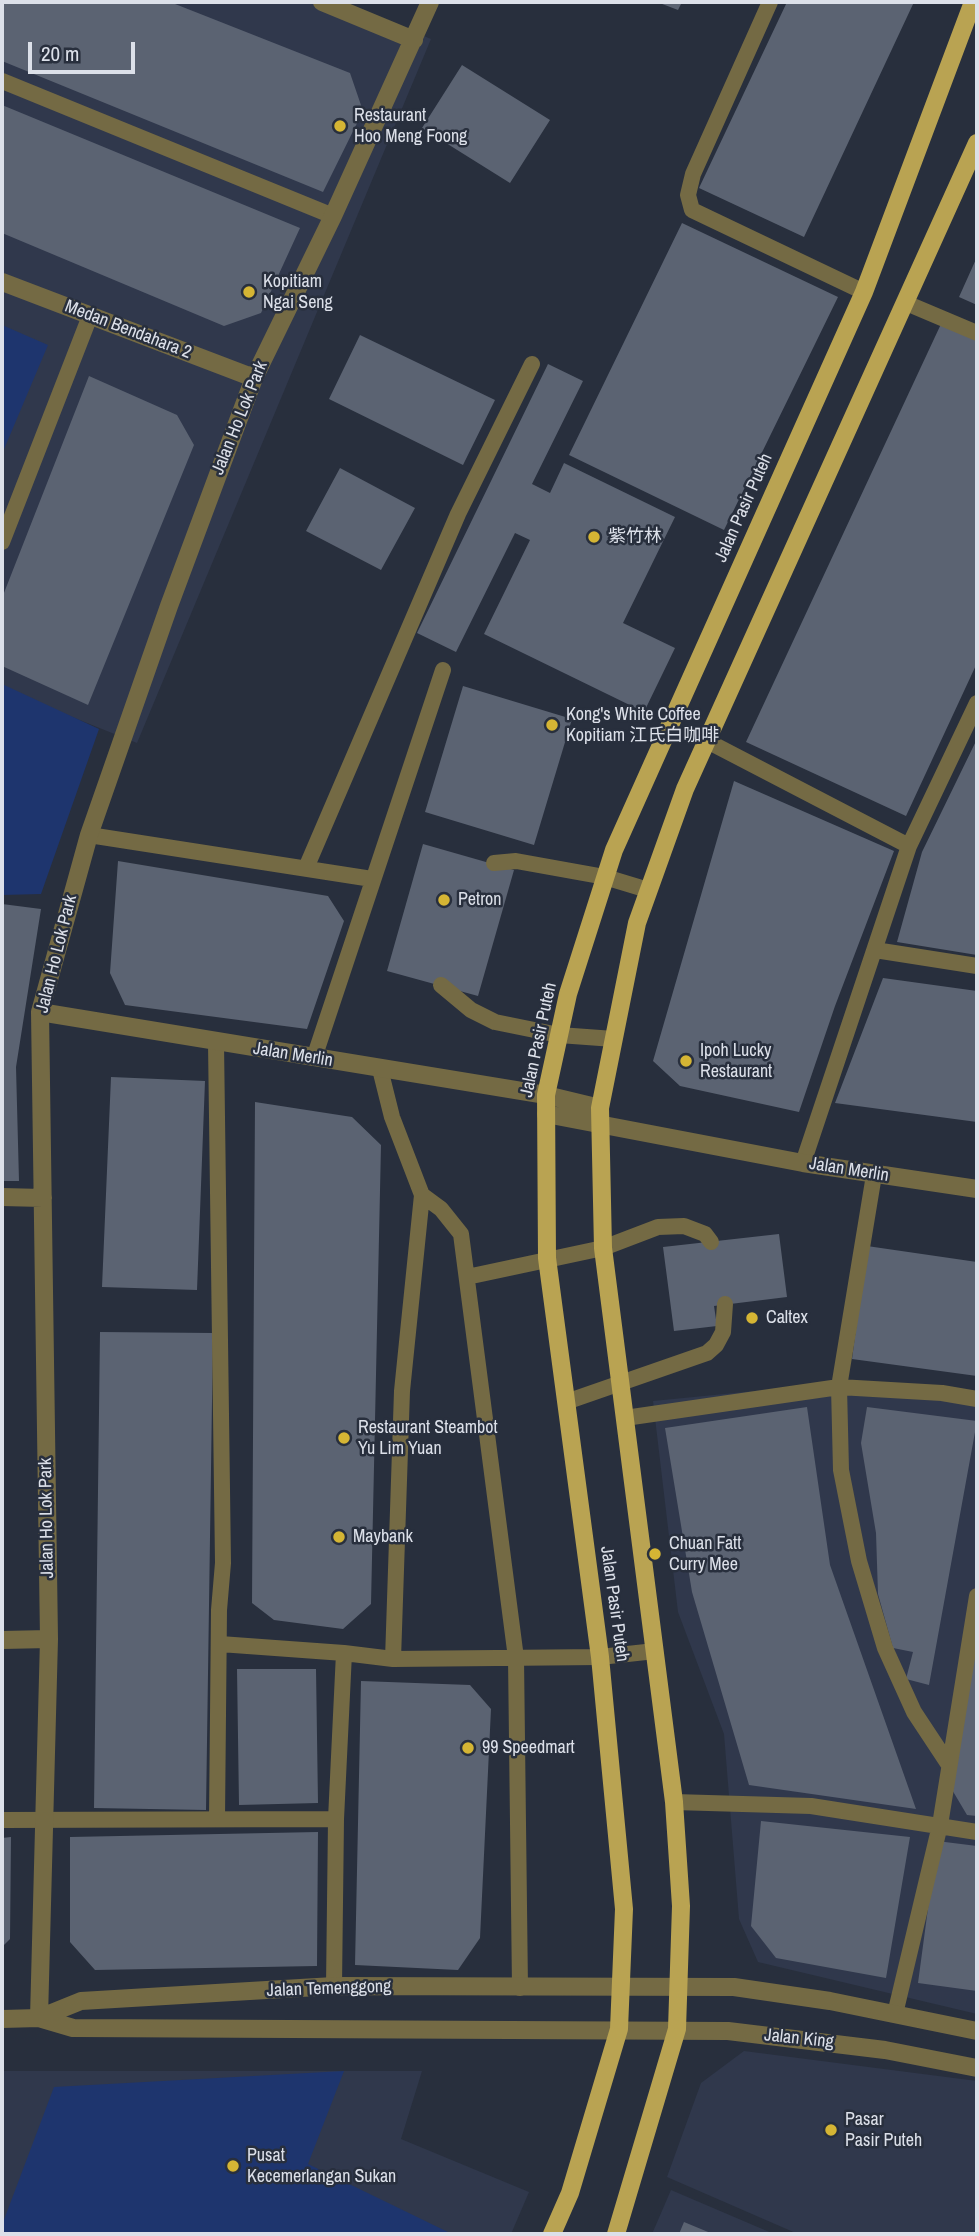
<!DOCTYPE html>
<html>
<head>
<meta charset="utf-8">
<style>
	body { margin:0 }
	#map { position:relative; width:979px; height:2236px; overflow:hidden; background:#282f3d; font-family:"Archivo Narrow",sans-serif }
	canvas { display:block }
	.frame { position:absolute; inset:0; border:4px solid #dce0e9; pointer-events:none }
	.scale { position:absolute; left:28px; top:42px; width:107px; height:32px; box-sizing:border-box; border:4px solid #dce0e9; border-top:0; padding-left:9px; font-size:21px; line-height:24px; white-space:nowrap; color:#dce0e9; -webkit-text-stroke:5px #282f3d; paint-order:stroke }
</style>
</head>
<body>
<div id="map">
<canvas width="979" height="2236"></canvas>
<div class="frame"></div>
<div class="scale">20 m</div>
</div>
<script>
const ctx = document.querySelector('canvas').getContext('2d');
ctx.lineJoin = 'round';
function fill(path, color) { ctx.fillStyle = color; ctx.fill(path, 'evenodd'); }
const toPath = rows => new Path2D(rows.map(r => 'M' + r).join(''));
function stroke(path, color, width, dash) { ctx.strokeStyle = color; ctx.lineWidth = width; ctx.lineCap = dash ? 'butt' : 'round'; ctx.setLineDash(dash || []); ctx.stroke(path); }
function drawText(font, color, halo, rows, align = 'center') {
  ctx.font = font + ' "Archivo Narrow","Noto Sans SC",sans-serif'; ctx.lineWidth = 5; ctx.setLineDash([]); ctx.textBaseline = 'middle'; ctx.strokeStyle = halo; ctx.fillStyle = color; for (const [text, x, y, turn = 0] of rows) {
    ctx.save(); ctx.translate(x, y); ctx.rotate((+turn || 0) * Math.PI / 180); ctx.textAlign = isNaN(turn) ? turn : align; if (halo) ctx.strokeText(text, 0, 0); ctx.fillText(text, 0, 0); ctx.restore();
  }
}
fill(toPath([
	[2,2,343,2,431,39,137,743,2,689],
	[846,1382,977,1397,977,2014,758,1962,739,1919,724,1734,678,1612,653,1401],
	[744,2051,977,2081,977,2234,798,2234,667,2177,701,2083],
	[2,2071,422,2071,401,2139,529,2192,511,2234,2,2234],
	[671,2190,774,2234,652,2234]
]), '#30384c');
fill(toPath([
	[2,325,48,345,2,454],
	[2,684,99,729,41,894,2,895],
	[344,2071,308,2164,452,2234,2,2234,2,2225,54,2087]
]), '#1e356e');
fill(toPath([
	[2,2,170,2,350,73,363,111,323,192,2,61],
	[657,2,682,2,678,10],
	[787,2,914,2,804,237,699,188],
	[462,65,550,120,510,183,422,128],
	[2,105,300,228,261,313,224,326,2,233],
	[682,223,838,297,724,530,569,455],
	[977,257,977,305,959,297],
	[941,324,977,340,977,663,906,816,746,742],
	[360,335,495,400,463,465,329,399],
	[548,364,583,381,532,484,550,493,564,463,675,517,623,623,675,648,644,712,484,634,530,540,515,533,456,652,417,633],
	[89,376,177,415,194,445,88,705,2,666,2,598],
	[340,468,415,508,381,570,306,531],
	[463,686,572,719,534,845,425,812],
	[977,739,977,955,897,942,922,852],
	[734,781,894,851,835,1006,799,1112,680,1086,653,1061],
	[423,844,514,870,478,996,387,971],
	[118,861,328,896,344,921,307,1029,125,1005,110,973],
	[2,904,41,909,16,1067,19,1181,2,1181],
	[883,978,977,991,977,1122,835,1103],
	[111,1077,205,1081,197,1290,102,1287],
	[255,1102,352,1117,381,1145,371,1604,343,1629,274,1620,252,1603],
	[779,1234,787,1297,714,1306,717,1326,674,1331,663,1247],
	[867,1246,977,1262,977,1376,852,1359],
	[100,1332,213,1333,206,1810,94,1808],
	[807,1407,830,1565,916,1809,749,1785,692,1592,665,1428],
	[867,1407,977,1421,929,1685,906,1679,913,1652,893,1648,878,1594,876,1533,861,1443],
	[976,1645,977,1645,977,1816,967,1815,951,1788],
	[237,1669,316,1669,318,1803,239,1805],
	[361,1681,470,1685,491,1709,480,1938,458,1970,355,1965],
	[761,1821,910,1837,886,1978,776,1958,751,1926],
	[318,1832,317,1966,95,1970,70,1942,70,1837],
	[11,1837,10,1939,2,1947,2,1838],
	[937,1841,977,1846,977,1991,918,1983],
	[684,2222,713,2234,679,2234]
]), '#5b6372');
stroke(toPath([
	[770,2,693,174,688,195,692,210,864,292],
	[2,81,333,216],
	[906,303,977,333],
	[2,542,90,316],
	[707,741,909,846],
	[89,835,372,879],
	[494,863,516,861,605,877,648,890],
	[306,868,458,514,532,364],
	[875,950,977,966],
	[441,985,471,1010,495,1022,559,1035,614,1039],
	[216,1043,223,1563,219,1610,217,1819],
	[314,1058,443,670],
	[380,1069,392,1117,422,1195,402,1391,393,1659],
	[803,1163,909,846,977,703],
	[874,1175,839,1387,841,1470,859,1561,885,1648,914,1712,949,1765],
	[422,1195,441,1209,461,1234,516,1658,520,1988],
	[467,1277,603,1248,658,1227,684,1226,705,1234,711,1242],
	[566,1402,707,1353,716,1345,723,1332,725,1304],
	[625,1418,839,1387,942,1393,977,1399],
	[220,1644,344,1653,393,1659,600,1657,655,1651],
	[674,1802,811,1806,977,1832],
	[2,1820,336,1819],
	[334,1986,336,1819,344,1653],
	[895,2014,940,1825,977,1596]
]), '#746a44', 16);
stroke(toPath([
	[322,2,414,40],
	[2,282,254,378],
	[40,1012,546,1095,600,1108],
	[546,1114,803,1163,977,1189],
	[2,1197,43,1198],
	[2,1640,49,1639],
	[39,2018,49,1639,40,1012,89,835,169,606,254,378,333,216,430,2],
	[39,2018,81,2001,334,1986,734,1987,830,2001,977,2031],
	[2,2019,39,2018,73,2028,728,2031,885,2050,977,2068]
]), '#746a44', 18);
stroke(toPath([
	[552,2234,570,2193,619,2029,624,1909,600,1657,547,1258,546,1095,568,994,614,850,864,292,973,2],
	[616,2234,677,2029,681,1906,674,1802,603,1248,600,1108,637,923,685,789,977,143]
]), '#b9a352', 18);
for (const [x, y, r, color] of [
	[340,126,7,"#d5b534"],
	[249,292,7,"#d5b534"],
	[594,537,7,"#d5b534"],
	[552,725,7,"#d5b534"],
	[444,900,7,"#d5b534"],
	[686,1061,7,"#d5b534"],
	[752,1318,7,"#d5b534"],
	[344,1438,7,"#d5b534"],
	[339,1537,7,"#d5b534"],
	[655,1554,7,"#d5b534"],
	[468,1748,7,"#d5b534"],
	[831,2130,7,"#d5b534"],
	[233,2166,7,"#d5b534"]
]) { const dot = new Path2D(); dot.arc(x, y, r, 0, 2 * Math.PI); ctx.fillStyle = color; ctx.fill(dot); stroke(dot, '#282f3d', 2.5); }
drawText('18px', '#dce0e9', '#282f3d', [
	["Restaurant",354,116],
	["Hoo Meng Foong",354,137],
	["Kopitiam",263,282],
	["Ngai Seng",263,303],
	["紫竹林",608,537],
	["Kong's White Coffee",566,715],
	["Kopitiam 江氏白咖啡",566,736],
	["Petron",458,900],
	["Ipoh Lucky",700,1051],
	["Restaurant",700,1072],
	["Caltex",766,1318],
	["Restaurant Steambot",358,1428],
	["Yu Lim Yuan",358,1449],
	["Maybank",353,1537],
	["Chuan Fatt",669,1544],
	["Curry Mee",669,1565],
	["99 Speedmart",482,1748],
	["Pasar",845,2120],
	["Pasir Puteh",845,2141],
	["Pusat",247,2156],
	["Kecemerlangan Sukan",247,2177]
], 'left');
drawText('18px', '#dce0e9', '#282f3d', [
	["Medan Bendahara 2",128,330,21],
	["Jalan Ho Lok Park",240,418,-68],
	["Jalan Pasir Puteh",744,508,-66],
	["Jalan Ho Lok Park",57,954,-76],
	["Jalan Pasir Puteh",539,1040,-78],
	["Jalan Merlin",293,1055,9],
	["Jalan Merlin",849,1170,9],
	["Jalan Ho Lok Park",47,1518,-91],
	["Jalan Pasir Puteh",614,1604,82],
	["Jalan Temenggong",329,1989,-2],
	["Jalan King",799,2039,6]
]);
</script>
</body>
</html>
